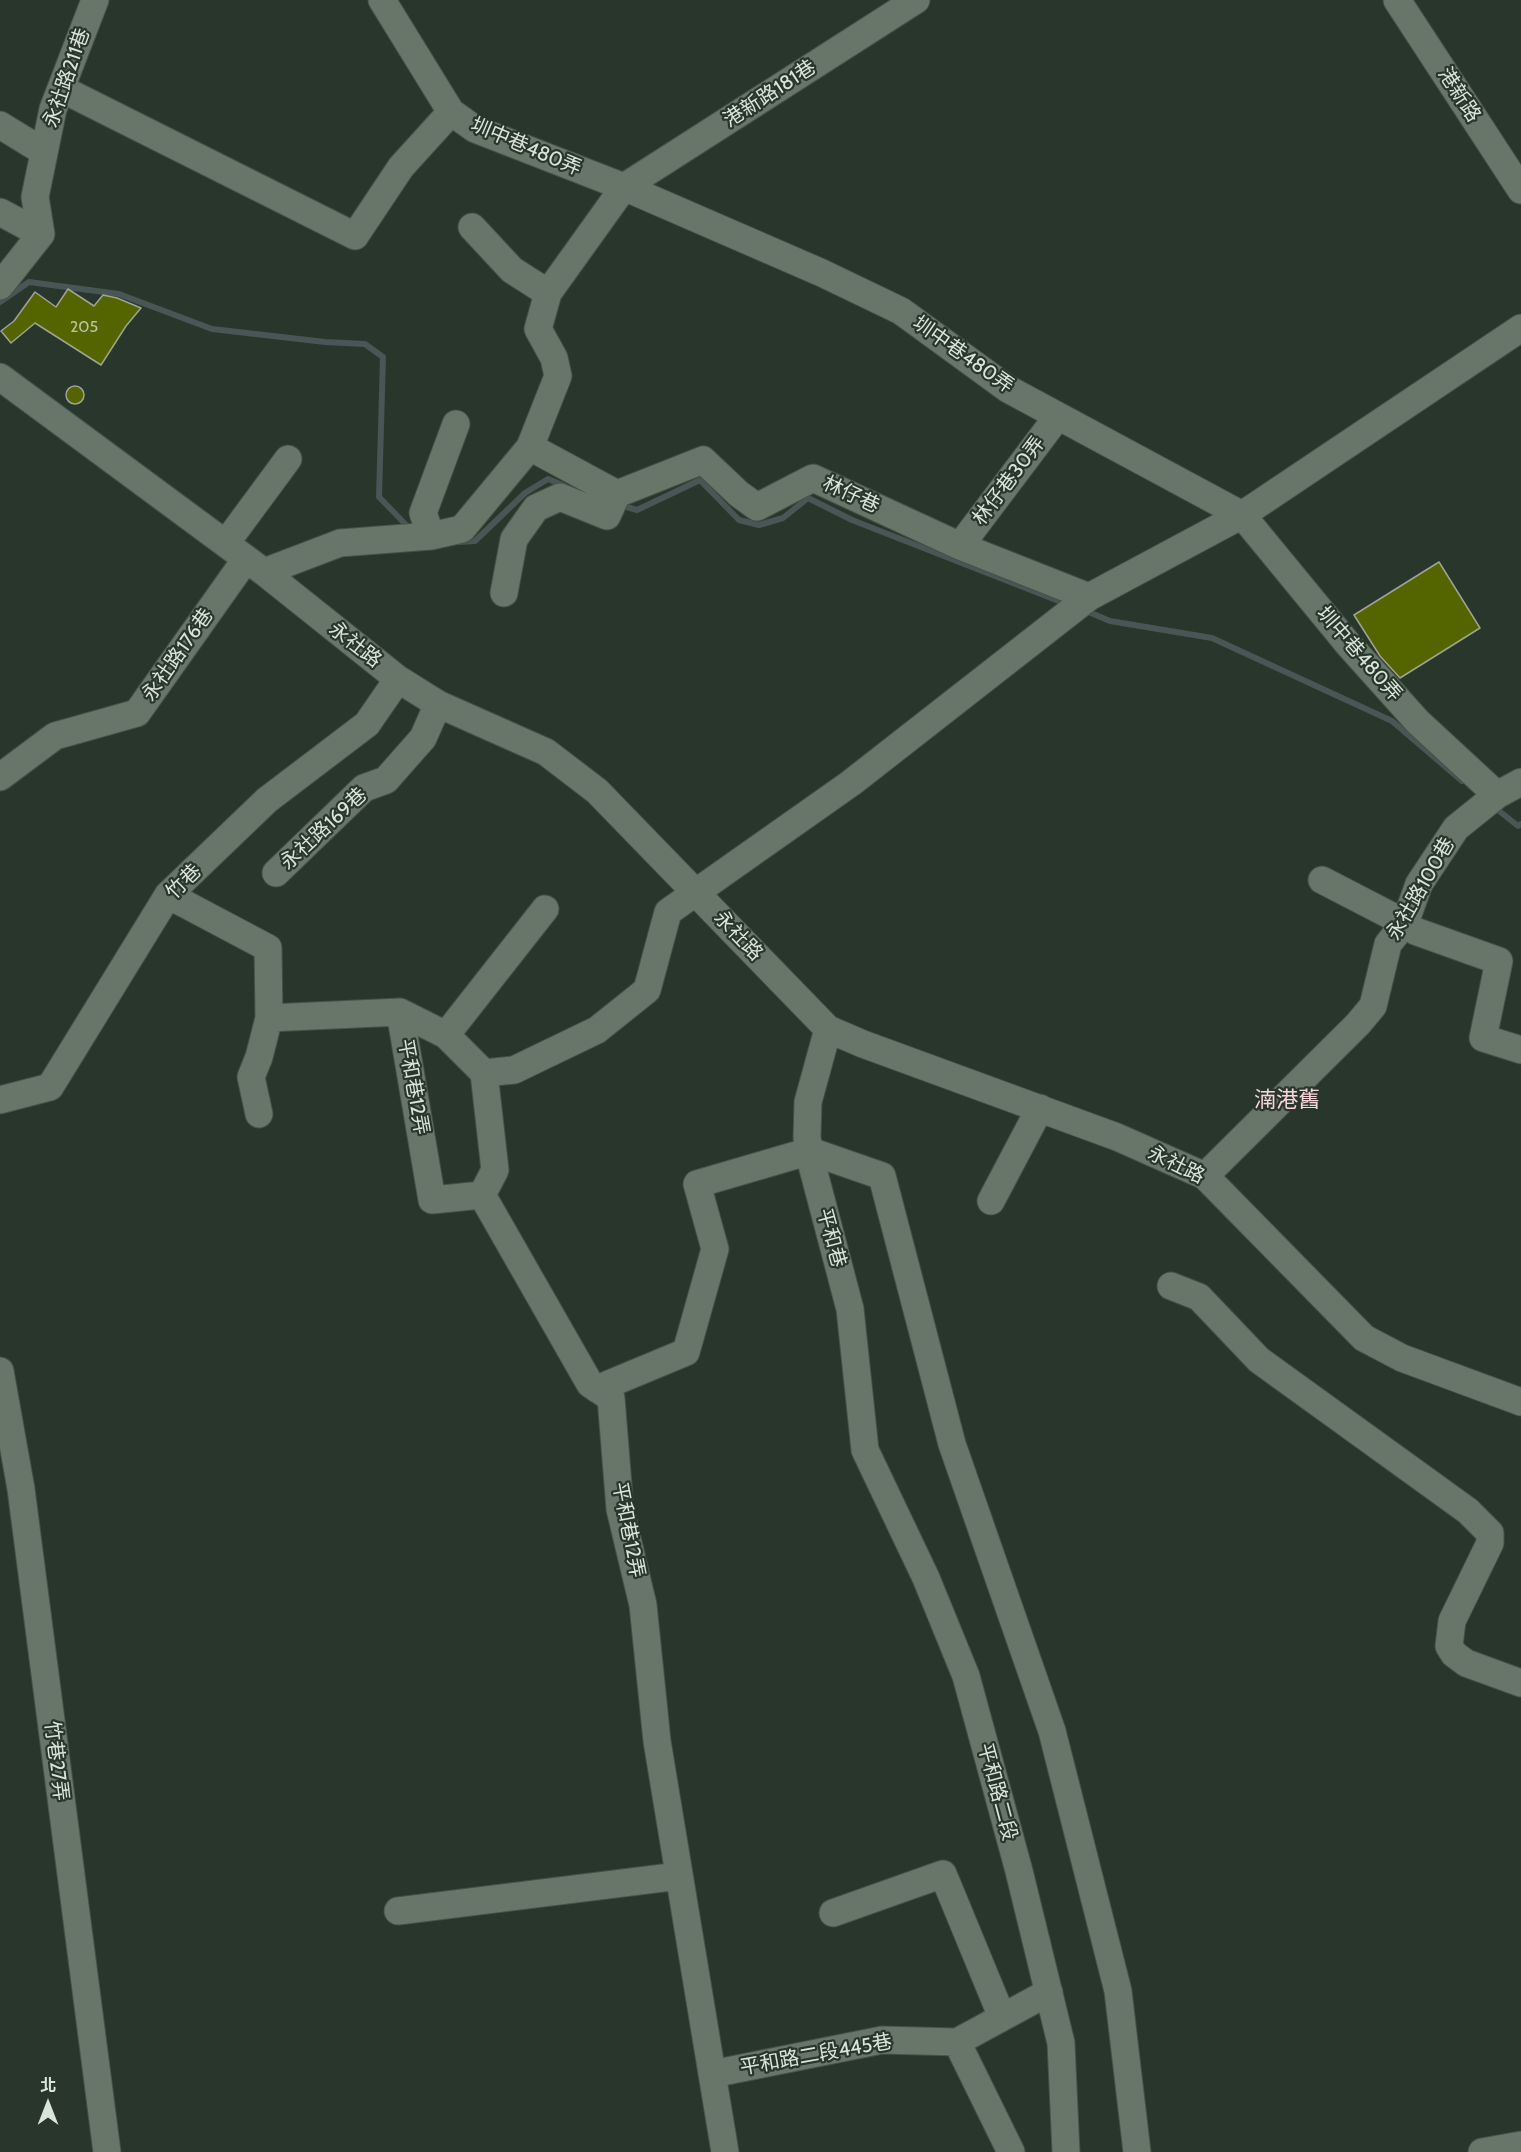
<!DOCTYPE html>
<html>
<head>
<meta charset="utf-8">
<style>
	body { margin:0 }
	#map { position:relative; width:1521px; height:2152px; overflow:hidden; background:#28362b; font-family:Cabin,"Noto Sans TC",sans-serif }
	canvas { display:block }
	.north { position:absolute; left:18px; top:2074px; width:60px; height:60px; -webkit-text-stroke:4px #28362b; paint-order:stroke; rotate:0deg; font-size:16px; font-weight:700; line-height:24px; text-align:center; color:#dbe4dc }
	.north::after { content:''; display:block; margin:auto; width:21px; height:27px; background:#dbe4dc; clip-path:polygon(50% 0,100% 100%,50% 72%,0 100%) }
</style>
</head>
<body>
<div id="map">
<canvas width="1521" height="2152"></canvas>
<div class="north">北</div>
</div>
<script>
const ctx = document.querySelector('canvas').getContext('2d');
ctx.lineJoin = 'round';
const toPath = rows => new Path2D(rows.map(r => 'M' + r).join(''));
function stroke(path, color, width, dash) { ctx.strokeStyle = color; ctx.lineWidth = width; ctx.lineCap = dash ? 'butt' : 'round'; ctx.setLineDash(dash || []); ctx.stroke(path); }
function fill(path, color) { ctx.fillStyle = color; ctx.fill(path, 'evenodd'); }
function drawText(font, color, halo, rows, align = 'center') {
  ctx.font = font + ' Cabin,"Noto Sans TC",sans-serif'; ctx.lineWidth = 4.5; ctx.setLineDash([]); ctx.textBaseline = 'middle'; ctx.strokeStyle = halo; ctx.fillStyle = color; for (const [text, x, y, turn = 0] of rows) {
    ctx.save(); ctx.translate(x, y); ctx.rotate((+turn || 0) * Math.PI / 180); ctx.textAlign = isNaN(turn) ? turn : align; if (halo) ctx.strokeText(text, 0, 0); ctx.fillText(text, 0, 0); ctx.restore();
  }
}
stroke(toPath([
	[0,302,29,282,119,294,212,329,325,342,365,344,383,357,379,497,410,529],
	[620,505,637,510,700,480,739,520,759,525,783,518,808,498,852,520,1069,605],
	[458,542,475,541,525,493,548,479,565,486],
	[1084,610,1110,621,1212,638,1392,721,1462,781],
	[1493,806,1518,826,1521,824]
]), '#485656', 6);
const building = toPath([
	[68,289,94,306,103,295,117,298,141,308,126,326,101,365,35,323,11,343,1,331,14,321,35,292,56,307,68,289],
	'66 395a9 9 0 1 1 18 0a9 9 0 1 1-18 0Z',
	[1439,562,1480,628,1400,678,1380,656,1354,615,1439,562]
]);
fill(building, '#546500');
stroke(building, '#9fa492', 1.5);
const minor = toPath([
	[382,0,451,112,475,129,624,187,822,273,901,311,1008,389,1242,515,1348,644,1418,722,1497,795],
	[1397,0,1521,190],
	[62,89,355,236,401,167,451,112],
	[0,125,44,152],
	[0,212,41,234],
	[472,227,512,270,548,293],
	[0,286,41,234,35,197,53,109,95,0],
	[0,377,264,572,398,679,438,704,546,752,597,791,828,1029,863,1044,1117,1137,1205,1176,1364,1338,1402,1358,1521,1402],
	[530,447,558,376,554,358,538,329,548,293,624,187,916,0],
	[431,536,423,513,456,424],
	[226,543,288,459],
	[960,546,1058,416],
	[264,572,340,543,431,536,462,529,530,447,617,494,703,460,739,494,757,507,813,478,960,546,1089,597],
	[504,593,514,539,536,508,560,497,607,516,617,494],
	[0,777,55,736,137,713,246,559],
	[276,873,364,788,386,780,423,738,438,704],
	[1322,880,1405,923,1415,931,1499,961,1483,1038,1521,1050],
	[168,895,268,948,269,1018,400,1012,432,1200,482,1195,590,1384,611,1398,620,1509,643,1605,657,1741,725,2152],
	[400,1012,446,1035,484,1073],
	[828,1029,808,1102,807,1138,812,1165,850,1309,865,1450,926,1578,966,1676,1019,1871,1061,2043,1066,2152],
	[446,1035,545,909],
	[0,1100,50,1087,168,895,267,800,367,724,398,679],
	[259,1114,251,1077,259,1057,269,1018],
	[1205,1176,1358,1024,1373,1006,1388,944,1405,923,1419,884,1456,828,1497,795,1521,782],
	[482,1195,495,1170,484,1073,514,1070,597,1030,647,990,668,912,851,783,1089,597,1242,515,1521,328],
	[991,1201,1040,1108],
	[1171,1286,1199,1297,1259,1360,1468,1511,1490,1533,1490,1543,1452,1621,1449,1646,1454,1654,1466,1663,1521,1683],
	[0,1371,21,1489,107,2152],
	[597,1389,686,1352,715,1249,697,1184,810,1151,882,1176,952,1444,1052,1731,1118,1991,1137,2152],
	[398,1911,679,1876],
	[833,1913,943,1874,1002,2017],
	[957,2042,1011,2152],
	[712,2074,882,2040,957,2042,1049,1992],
	[1482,2152,1521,2145]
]);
stroke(minor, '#465147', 29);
stroke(minor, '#677669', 27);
drawText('16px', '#b9c4a5', null, [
	["205",84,327]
]);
drawText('20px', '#dbe4dc', '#28362b', [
	["永社路211巷",67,78,-71],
	["港新路181巷",770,94,-33],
	["港新路",1459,95,57],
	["圳中巷480弄",526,147,23],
	["圳中巷480弄",963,355,35],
	["林仔巷30弄",1009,481,-53],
	["林仔巷",851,495,25],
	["永社路",355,645,38],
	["圳中巷480弄",1359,654,49],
	["永社路176巷",178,655,-55],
	["永社路169巷",324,829,-43],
	["竹巷",184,882,-45],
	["永社路100巷",1421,889,-60],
	["永社路",738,936,46],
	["平和巷12弄",413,1087,80],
	["永社路",1176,1165,26],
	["平和巷",831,1238,75],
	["平和巷12弄",628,1530,79],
	["竹巷27弄",56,1761,83],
	["平和路二段",997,1792,75],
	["平和路二段445巷",816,2055,-10]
]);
drawText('22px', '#f7d5dd', '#28362b', [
	["湳港舊",1287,1101]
]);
</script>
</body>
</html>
